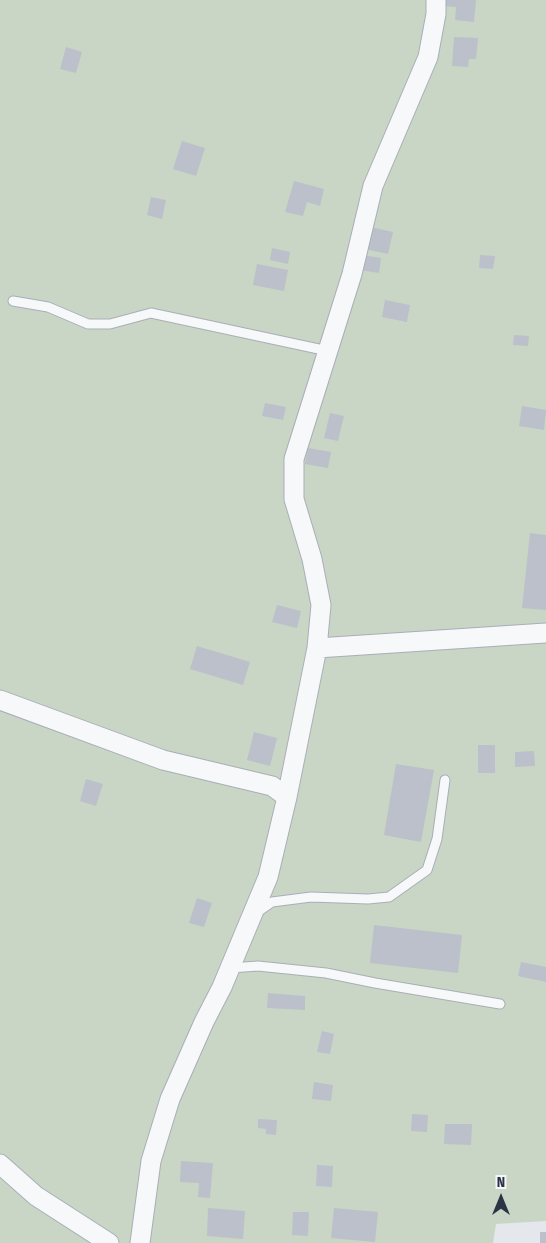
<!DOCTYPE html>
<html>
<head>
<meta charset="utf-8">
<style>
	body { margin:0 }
	#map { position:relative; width:546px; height:1243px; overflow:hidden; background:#e4e7ec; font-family:"Fira Sans Condensed",sans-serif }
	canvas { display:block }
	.north { position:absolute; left:476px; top:1173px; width:50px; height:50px; -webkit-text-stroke:4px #f4f6f9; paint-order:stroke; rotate:0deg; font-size:14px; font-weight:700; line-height:20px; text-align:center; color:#2b3445 }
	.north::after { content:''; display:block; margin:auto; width:18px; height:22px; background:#2b3445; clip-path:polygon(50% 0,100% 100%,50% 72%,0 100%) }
</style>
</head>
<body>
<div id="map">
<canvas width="546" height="1243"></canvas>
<div class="north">N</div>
</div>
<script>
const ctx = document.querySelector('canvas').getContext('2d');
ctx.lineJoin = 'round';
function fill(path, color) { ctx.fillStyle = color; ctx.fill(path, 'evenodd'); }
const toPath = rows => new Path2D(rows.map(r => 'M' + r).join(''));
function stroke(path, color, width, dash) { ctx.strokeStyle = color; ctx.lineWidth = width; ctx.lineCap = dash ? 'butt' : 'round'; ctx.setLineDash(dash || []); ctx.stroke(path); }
fill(toPath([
	[0,0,546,0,546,1221,496,1224,493,1243,0,1243]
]), '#c9d6c5');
fill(toPath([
	[442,0,476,0,474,22,455,20,456,7,441,6],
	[454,37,478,38,476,59,469,59,468,67,452,66],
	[66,47,82,52,76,73,60,69],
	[182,141,205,148,196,176,173,169],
	[294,181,324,189,320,206,307,202,303,216,285,212],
	[151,197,166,200,162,219,147,215],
	[370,227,393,232,388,254,365,249],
	[272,248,290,252,288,264,270,260],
	[362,255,381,258,379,273,360,270],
	[480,255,495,256,493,269,479,268],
	[257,264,288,270,284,291,253,285],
	[385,300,410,305,407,322,382,317],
	[514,335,529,336,528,346,513,345],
	[265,403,286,407,283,420,262,416],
	[522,406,546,410,544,430,519,426],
	[330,413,344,416,338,441,324,438],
	[308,448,331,452,328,468,305,464],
	[530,533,546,535,546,610,522,608],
	[277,605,301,611,297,628,272,622],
	[197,646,250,662,243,685,190,669],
	[254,732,277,738,270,766,247,760],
	[478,745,495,745,495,773,478,773],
	[534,751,535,766,515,767,515,752],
	[396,764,434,770,421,842,384,835],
	[86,779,103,784,96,806,80,801],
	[197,898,212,903,204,927,189,923],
	[374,925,462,935,458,973,370,963],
	[521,962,546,967,546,982,518,976],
	[268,993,305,996,305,1010,267,1008],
	[322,1031,334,1034,330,1054,317,1052],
	[314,1082,333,1085,331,1101,312,1099],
	[412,1114,428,1115,427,1132,411,1131],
	[258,1119,277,1120,276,1135,266,1134,266,1129,258,1128],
	[445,1124,472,1124,471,1145,444,1144],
	[181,1161,213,1163,210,1198,198,1197,199,1183,180,1182],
	[317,1165,333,1166,332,1187,316,1186],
	[208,1208,245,1211,243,1239,207,1236],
	[334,1208,378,1212,375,1242,331,1238],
	[293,1212,309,1212,308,1236,292,1235],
	[540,1232,546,1232,546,1243,540,1243]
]), '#bbc0ca');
const service = toPath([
	[13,301,48,307,88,324,110,324,151,313,328,351],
	[256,913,272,902,311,897,368,899,389,897,427,870,437,839,445,780],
	[230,968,258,966,326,973,375,983,500,1004]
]);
const minor = toPath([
	[317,648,546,633],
	[0,700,163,760,272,786,287,797],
	[0,1164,36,1196,109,1243],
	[140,1243,151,1161,170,1099,204,1022,222,987,268,877,287,797,317,648,321,605,312,559,294,499,294,459,352,274,373,186,428,57,436,14,436,0]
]);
stroke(service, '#a9aeb7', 11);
stroke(minor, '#a9aeb7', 21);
stroke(service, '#f7f8fa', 9);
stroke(minor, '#f7f8fa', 19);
</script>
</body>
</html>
